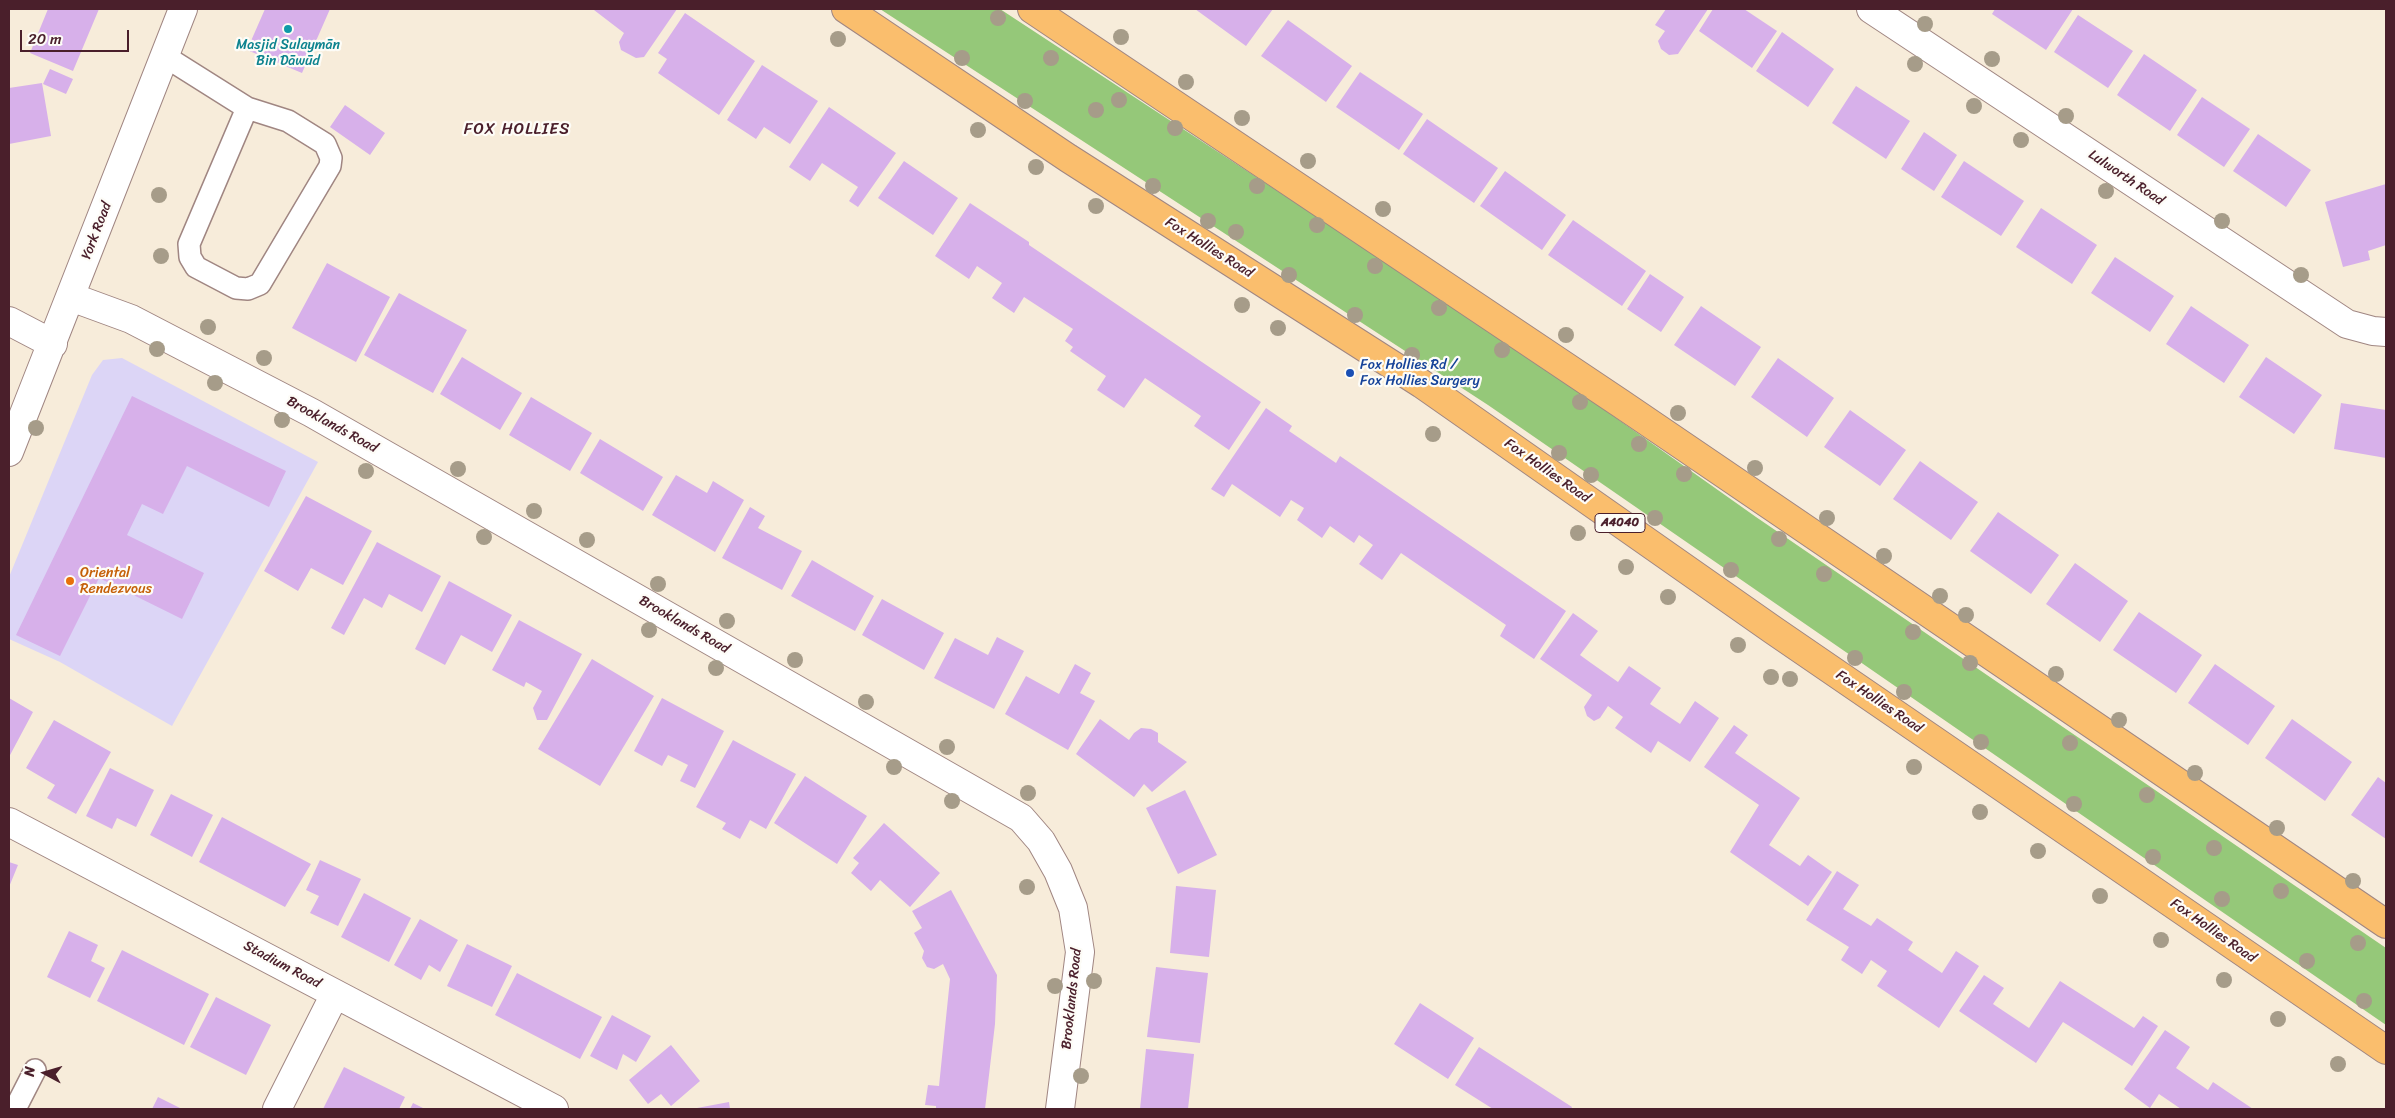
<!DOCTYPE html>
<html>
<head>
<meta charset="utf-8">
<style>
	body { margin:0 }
	#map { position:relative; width:2395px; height:1118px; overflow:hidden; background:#f7ecda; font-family:Sriracha,sans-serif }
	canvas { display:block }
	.frame { position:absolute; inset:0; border:10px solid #4a1f2b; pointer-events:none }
	.north { position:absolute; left:20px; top:1048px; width:50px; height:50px; -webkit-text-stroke:4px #fdfcf7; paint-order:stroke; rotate:276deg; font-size:14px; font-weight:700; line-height:20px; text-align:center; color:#4a1f2b }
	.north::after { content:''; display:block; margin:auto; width:18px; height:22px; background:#4a1f2b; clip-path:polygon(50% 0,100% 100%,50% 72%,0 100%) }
	.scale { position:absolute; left:20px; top:30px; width:109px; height:22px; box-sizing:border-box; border:2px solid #4a1f2b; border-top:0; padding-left:6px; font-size:15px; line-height:18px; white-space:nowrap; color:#4a1f2b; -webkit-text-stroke:4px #fdfcf7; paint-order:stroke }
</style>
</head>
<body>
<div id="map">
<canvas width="2395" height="1118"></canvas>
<div class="frame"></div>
<div class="north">N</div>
<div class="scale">20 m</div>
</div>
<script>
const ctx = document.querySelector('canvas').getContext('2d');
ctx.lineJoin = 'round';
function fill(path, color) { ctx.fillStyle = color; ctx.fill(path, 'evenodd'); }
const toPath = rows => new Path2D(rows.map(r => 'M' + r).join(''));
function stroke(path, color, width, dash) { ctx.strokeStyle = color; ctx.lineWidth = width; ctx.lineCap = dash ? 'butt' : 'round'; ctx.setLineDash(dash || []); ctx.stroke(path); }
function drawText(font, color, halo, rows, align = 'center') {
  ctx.font = font + ' Sriracha,sans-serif'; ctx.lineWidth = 4.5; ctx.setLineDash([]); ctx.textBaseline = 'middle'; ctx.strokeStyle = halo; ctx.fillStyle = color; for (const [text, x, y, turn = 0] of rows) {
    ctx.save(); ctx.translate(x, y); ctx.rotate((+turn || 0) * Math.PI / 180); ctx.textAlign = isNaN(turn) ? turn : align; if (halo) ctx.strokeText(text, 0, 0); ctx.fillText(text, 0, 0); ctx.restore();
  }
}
fill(toPath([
	[122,358,318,462,172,726,60,662,9,639,9,577,92,375,103,360]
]), '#dcd5f6');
fill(toPath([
	[880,9,1000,9,1520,350,1756,517,2386,948,2386,1025,1488,405]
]), '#95c879');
fill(toPath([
	[48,9,99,9,73,71,30,53],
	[265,9,330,9,302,73,247,50],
	[595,9,677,9,644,57,636,58,621,50,619,42,624,33,594,10],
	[1195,9,1273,9,1246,46],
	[1666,9,1708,9,1678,54,1669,55,1661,49,1658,41,1665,31,1655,25],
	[1713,9,1744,9,1777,31,1752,68,1699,31],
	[1995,9,2073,9,2046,50,1992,14],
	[685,13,755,61,719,115,658,73,667,59,658,53],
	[2078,15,2133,51,2108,88,2054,52],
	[1288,20,1352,66,1326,102,1261,56],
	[1782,32,1834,69,1808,107,1756,71],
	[2144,54,2197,90,2170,131,2117,95],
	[762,65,818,101,790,144,764,127,756,139,727,120],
	[50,69,73,79,66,94,43,84],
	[1360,72,1423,114,1399,150,1336,107],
	[42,83,51,136,9,144,9,88],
	[1856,86,1910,121,1886,159,1832,123],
	[2202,97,2250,129,2224,167,2177,135],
	[345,105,385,133,370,155,330,127],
	[829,107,896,153,858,207,849,201,858,187,822,163,810,181,789,167],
	[1427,119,1498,168,1474,203,1403,154],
	[1924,132,1957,155,1934,191,1901,169],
	[2258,134,2311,170,2286,207,2233,171],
	[904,161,958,198,933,235,878,198],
	[1964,161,2024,201,2001,236,1941,197],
	[1505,171,1566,215,1542,250,1480,206],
	[2386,184,2386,245,2368,251,2370,260,2343,267,2325,202],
	[970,203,1029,242,1029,245,1261,402,1229,450,1194,426,1201,416,1145,378,1124,408,1097,390,1106,376,1070,351,1073,347,1065,341,1073,329,1024,297,1014,313,992,298,1002,283,977,266,969,279,935,256],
	[2041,208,2097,245,2072,284,2016,247],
	[1573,220,1646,271,1622,306,1548,255],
	[2115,257,2174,296,2150,332,2091,293],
	[327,263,390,297,356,362,292,328],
	[1650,274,1684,297,1661,332,1627,309],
	[399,293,467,330,433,393,364,355],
	[1701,306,1761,347,1735,386,1674,345],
	[2191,306,2249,345,2224,383,2166,344],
	[462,357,522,393,500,430,440,394],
	[2266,357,2322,395,2294,434,2239,397],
	[1778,358,1834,398,1807,437,1751,397],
	[132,396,286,471,269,507,187,466,163,514,142,504,127,535,204,573,182,619,99,578,60,656,16,635],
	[531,397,592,433,570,471,509,435],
	[2341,403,2386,410,2386,458,2334,449],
	[1266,408,1292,426,1289,431,1336,463,1340,456,1566,611,1534,659,1500,636,1506,625,1401,553,1382,580,1359,564,1373,545,1359,535,1354,543,1330,526,1322,538,1297,520,1304,508,1291,500,1280,517,1232,484,1224,497,1211,489],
	[1850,410,1906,450,1880,486,1824,447],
	[600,439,663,477,643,511,580,473],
	[1920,461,1978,502,1951,540,1893,499],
	[676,475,707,493,713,481,744,500,715,552,652,515],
	[306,496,372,531,343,585,311,568,298,591,264,571],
	[750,507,765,516,758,528,802,551,782,590,722,558],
	[1998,512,2059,555,2031,594,1970,551],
	[377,542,441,576,422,612,389,594,382,608,364,598,344,635,331,628],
	[812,560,874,596,855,631,791,596],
	[2075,563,2128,601,2100,642,2046,604],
	[449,581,512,615,492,652,461,635,445,665,415,649],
	[882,599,944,633,924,670,862,635],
	[2139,612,2202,655,2176,693,2113,650],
	[1573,613,1598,631,1580,655,1591,663,1618,682,1629,666,1661,688,1650,704,1680,724,1695,701,1719,718,1690,762,1658,741,1651,753,1615,728,1623,717,1608,706,1600,718,1594,721,1587,716,1584,707,1592,695,1540,659],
	[519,620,582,654,547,720,537,720,533,708,542,691,526,682,524,687,492,670],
	[997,637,1024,651,994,709,934,678,955,638,988,655],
	[592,659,654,696,600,786,538,749],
	[1075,664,1091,673,1080,693,1095,701,1068,750,1005,714,1026,676,1059,694],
	[2215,664,2275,706,2248,745,2188,703],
	[9,698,33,712,9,757],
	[662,698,724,731,695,788,680,781,688,765,668,755,662,766,634,751],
	[1100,719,1129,740,1134,733,1141,728,1151,729,1158,733,1158,742,1187,762,1152,792,1144,784,1134,797,1076,754],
	[2292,719,2352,762,2325,801,2265,758],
	[54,720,111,752,76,814,47,798,55,785,26,768],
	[1734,725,1748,735,1735,753,1800,798,1769,845,1800,866,1808,855,1832,872,1808,906,1730,852,1759,805,1704,767],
	[733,740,796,774,766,829,750,820,740,839,722,829,726,823,696,807],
	[110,768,154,790,136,827,117,818,112,829,86,816],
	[805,776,867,816,837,864,774,823],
	[2378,777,2386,783,2386,839,2351,815],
	[1185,790,1217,855,1178,874,1146,808],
	[171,794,213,815,192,857,150,835],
	[222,817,311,864,285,907,199,862],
	[884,823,940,873,910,907,880,880,871,891,851,873,859,863,853,858],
	[320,860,361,879,338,926,310,913,319,896,306,890],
	[9,862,18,865,9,887],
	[1837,871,1859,885,1843,909,1871,926,1877,918,1913,942,1908,950,1942,973,1956,951,1979,966,1939,1028,1877,986,1887,971,1871,960,1862,974,1841,960,1849,947,1806,920],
	[1176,886,1216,890,1209,957,1170,953],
	[951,890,997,975,995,1024,985,1109,936,1109,936,1106,925,1105,928,1085,939,1086,950,979,943,964,934,969,927,967,922,958,924,951,914,933,922,928,912,911],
	[364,893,411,918,389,962,341,937],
	[420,919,458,940,440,972,429,965,421,980,394,965],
	[69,931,98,945,91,961,105,968,90,998,47,977],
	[467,944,512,966,492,1007,447,986],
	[122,950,209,994,184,1045,97,1001],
	[1156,967,1208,973,1200,1043,1147,1037],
	[517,973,602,1017,580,1059,495,1015],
	[1984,975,2004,988,1993,1004,2029,1028,2060,981,2134,1028,2143,1016,2158,1026,2132,1066,2063,1022,2036,1063,1959,1011],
	[216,997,271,1025,246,1075,190,1047],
	[1420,1003,1474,1038,1448,1079,1394,1044],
	[612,1015,651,1036,636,1062,623,1054,617,1070,590,1056],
	[2165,1030,2190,1047,2176,1068,2208,1090,2213,1082,2253,1109,2181,1109,2159,1094,2150,1108,2124,1089],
	[671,1045,700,1081,671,1106,661,1094,648,1104,629,1080],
	[1479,1047,1572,1107,1571,1109,1493,1109,1455,1085],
	[1146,1049,1194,1054,1188,1109,1140,1109],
	[344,1067,405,1097,399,1109,323,1109],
	[158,1097,182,1109,152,1109],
	[729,1102,730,1109,697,1109,697,1108],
	[413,1103,425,1109,410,1109]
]), '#d7b0ea');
const lane = toPath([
	[166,57,247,108,288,121,325,144,331,158,330,166,260,284,248,289,236,288,196,267,190,257,189,244,247,108],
	[15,1109,35,1070]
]);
const street = toPath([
	[1871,9,2347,324,2373,331,2386,332],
	[71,297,131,319,312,413,1021,818,1041,841,1058,871,1073,908,1080,952,1060,1109],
	[9,321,53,344],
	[9,452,183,9],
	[9,822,554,1109],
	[277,1109,335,994]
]);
const primary = toPath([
	[846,9,1068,158,1422,384,1773,630,2386,1050],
	[1032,9,1620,403,2386,924]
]);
stroke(lane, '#a08682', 24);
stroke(street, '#a08682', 30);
stroke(primary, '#a08682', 30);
stroke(lane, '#fff', 21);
stroke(street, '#fff', 28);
stroke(primary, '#fabe6d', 28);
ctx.fillStyle = '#a69c89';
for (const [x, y] of [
	[998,18],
	[1925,24],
	[1121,37],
	[838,39],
	[962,58],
	[1051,58],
	[1992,59],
	[1915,64],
	[1186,82],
	[1119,100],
	[1025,101],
	[1974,106],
	[1096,110],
	[2066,116],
	[1242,118],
	[1175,128],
	[978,130],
	[2021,140],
	[1308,161],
	[1036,167],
	[1153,186],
	[1257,186],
	[2106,191],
	[159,195],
	[1096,206],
	[1383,209],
	[1208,221],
	[2222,221],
	[1317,225],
	[1236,232],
	[161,256],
	[1375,266],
	[1289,275],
	[2301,275],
	[1242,305],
	[1439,308],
	[1355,315],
	[208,327],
	[1278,328],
	[1566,335],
	[157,349],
	[1502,350],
	[1412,355],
	[264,358],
	[215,383],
	[1580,402],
	[1678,413],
	[282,420],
	[36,428],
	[1433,434],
	[1639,444],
	[1559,453],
	[1755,468],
	[458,469],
	[366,471],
	[1684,474],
	[1591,475],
	[534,511],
	[1655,518],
	[1827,518],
	[1578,533],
	[484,537],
	[1779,539],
	[587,540],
	[1884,556],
	[1626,567],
	[1731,570],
	[1824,574],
	[658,584],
	[1940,596],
	[1668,597],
	[1966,615],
	[727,621],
	[649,630],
	[1913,632],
	[1738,645],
	[1855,658],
	[795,660],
	[1970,663],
	[716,668],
	[2056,674],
	[1771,677],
	[1790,679],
	[1904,692],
	[866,702],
	[2119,720],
	[1981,742],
	[2070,743],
	[947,747],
	[894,767],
	[1914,767],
	[2195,773],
	[1028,793],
	[2147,795],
	[952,801],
	[2074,804],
	[1980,812],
	[2277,828],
	[2214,848],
	[2038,851],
	[2153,857],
	[2353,881],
	[1027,887],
	[2281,891],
	[2100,896],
	[2222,899],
	[2161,940],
	[2358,943],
	[2307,961],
	[2224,980],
	[1094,981],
	[1055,986],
	[2364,1001],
	[2278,1019],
	[2338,1064],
	[1081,1076]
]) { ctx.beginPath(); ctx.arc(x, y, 8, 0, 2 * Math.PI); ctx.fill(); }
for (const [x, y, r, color] of [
	[288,29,5,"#0f9aa8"],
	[1350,373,5,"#1a4fb4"],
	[70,581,5,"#e8710a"]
]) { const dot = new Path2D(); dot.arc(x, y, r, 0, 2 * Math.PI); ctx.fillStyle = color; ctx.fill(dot); stroke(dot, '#fdfcf7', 2); }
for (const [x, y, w] of [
	[1620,523,50]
]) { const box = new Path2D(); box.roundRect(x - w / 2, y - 9.5, w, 19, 4); ctx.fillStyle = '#fdfcf7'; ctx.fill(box); stroke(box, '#4a1f2b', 1); }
drawText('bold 12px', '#4a1f2b', null, [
	["A4040",1620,523]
]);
drawText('14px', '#0d838f', '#fdfcf7', [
	["Masjid Sulaymān",288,45],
	["Bin Dāwūd",288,61]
]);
drawText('14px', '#4a1f2b', '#fdfcf7', [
	["Lulworth Road",2126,178,34],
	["York Road",97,231,-69],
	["Fox Hollies Road",1209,248,32],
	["Brooklands Road",332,425,29],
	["Fox Hollies Road",1547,471,35],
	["Brooklands Road",684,625,30],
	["Fox Hollies Road",1879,702,34],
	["Fox Hollies Road",2213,931,35],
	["Stadium Road",282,965,28],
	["Brooklands Road",1072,999,-84]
]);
drawText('14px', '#164399', '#fdfcf7', [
	["Fox Hollies Rd /",1360,365],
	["Fox Hollies Surgery",1360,381]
], 'left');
drawText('14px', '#c56008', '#fdfcf7', [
	["Oriental",80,573],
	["Rendezvous",80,589]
], 'left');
ctx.letterSpacing = '1px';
drawText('16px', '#4a1f2b', '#fdfcf7', [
	["FOX HOLLIES",517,130]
]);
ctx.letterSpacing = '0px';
</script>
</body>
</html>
